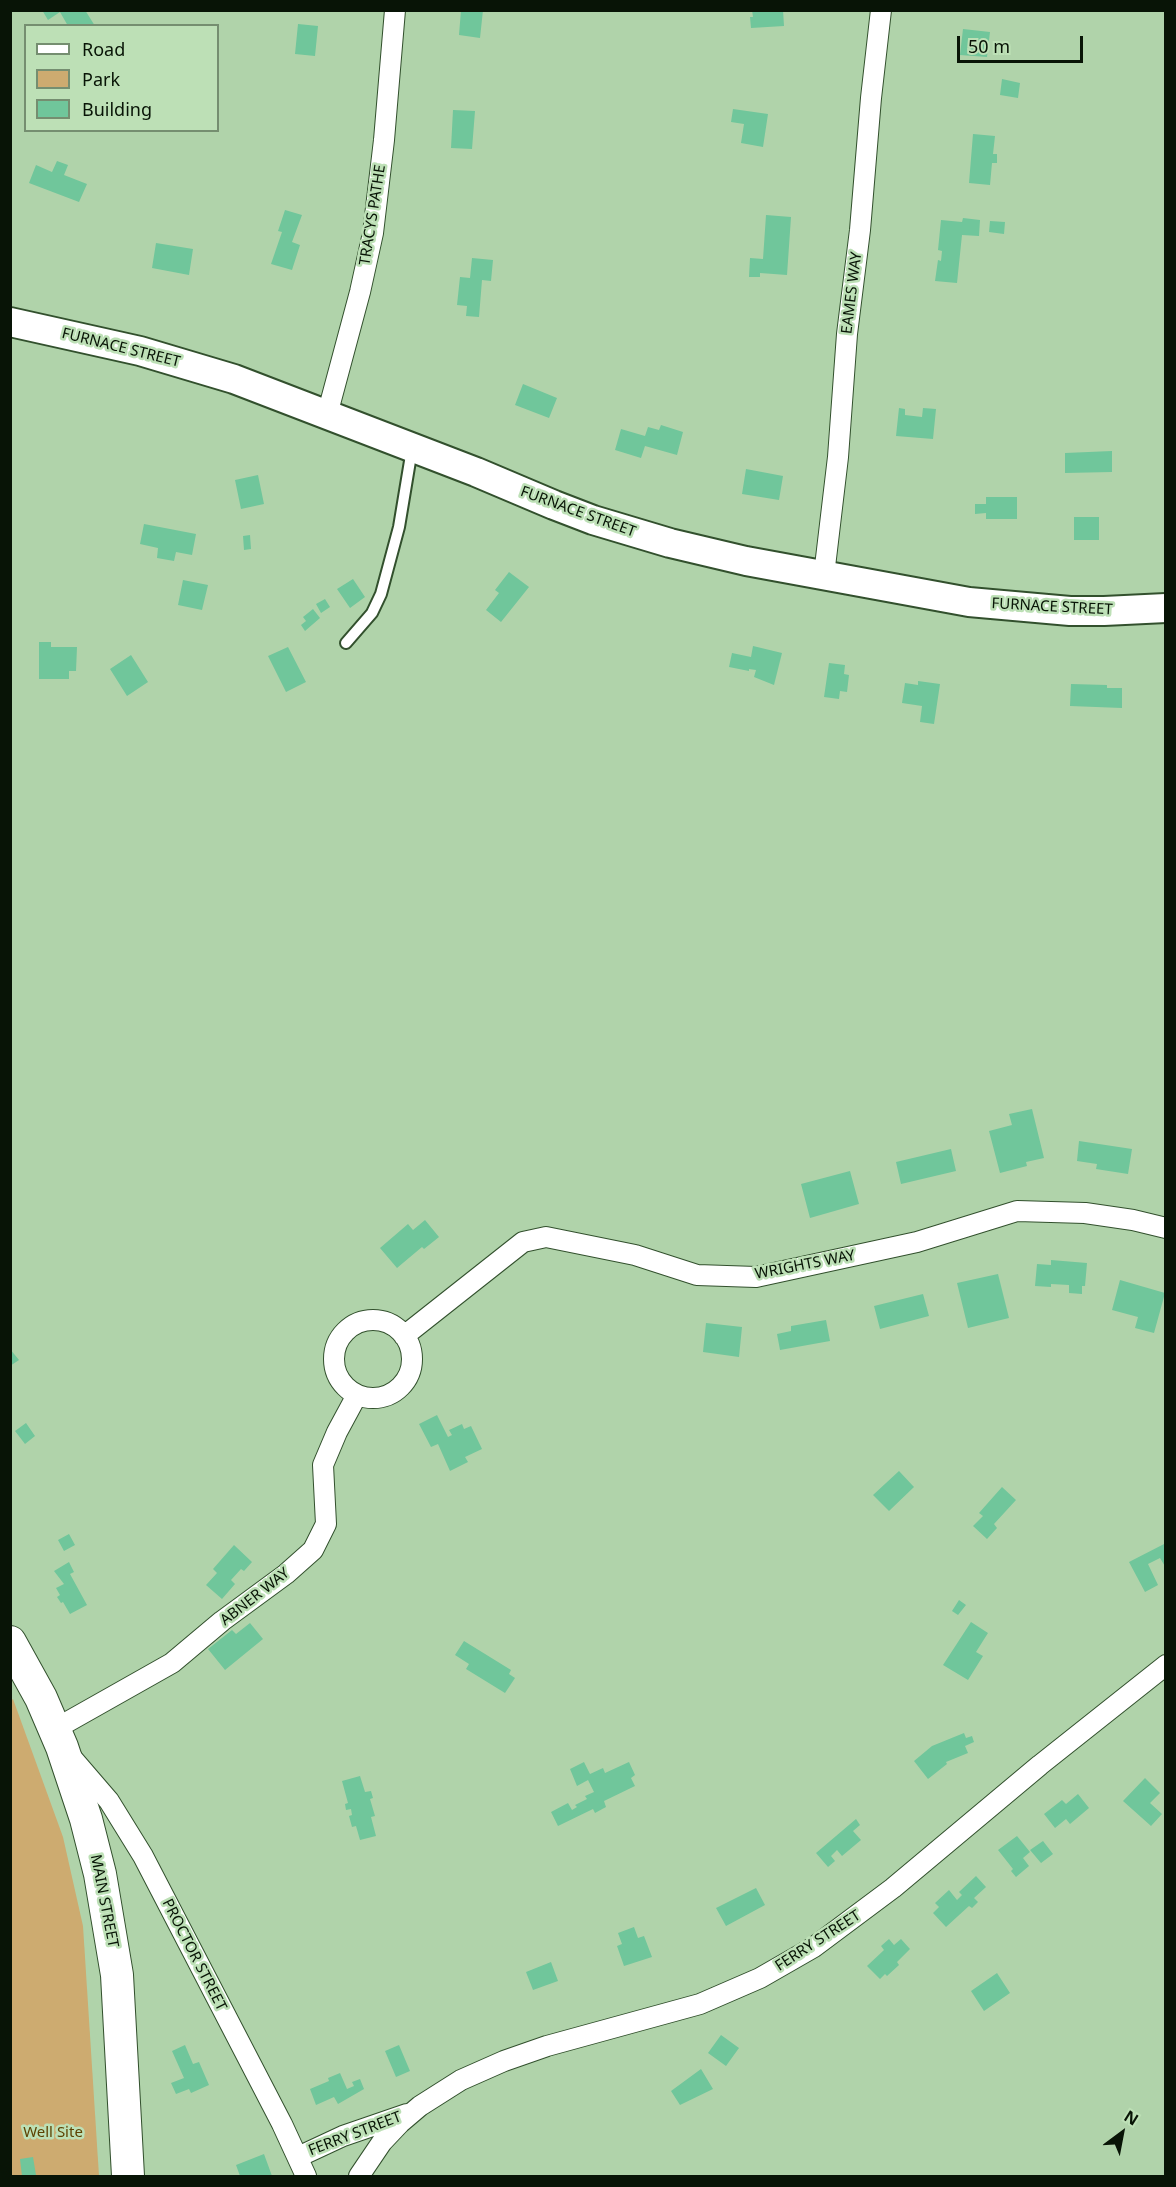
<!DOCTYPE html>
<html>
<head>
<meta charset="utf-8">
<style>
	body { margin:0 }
	#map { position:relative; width:1176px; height:2187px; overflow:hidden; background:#b0d3aa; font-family:"Noto Sans",sans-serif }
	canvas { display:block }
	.frame { position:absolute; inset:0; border:12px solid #081406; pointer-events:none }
	.legend { position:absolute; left:24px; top:24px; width:195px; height:108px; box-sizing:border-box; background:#bde0b6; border:2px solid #758e70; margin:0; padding:8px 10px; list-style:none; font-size:18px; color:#081406 }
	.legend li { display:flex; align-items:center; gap:12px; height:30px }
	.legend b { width:30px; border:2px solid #758e70 }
	.north { position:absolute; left:1092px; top:2103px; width:60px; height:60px; -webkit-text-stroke:4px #bde0b6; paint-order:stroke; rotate:32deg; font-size:16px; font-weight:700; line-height:24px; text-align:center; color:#081406 }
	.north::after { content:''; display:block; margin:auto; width:21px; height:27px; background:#081406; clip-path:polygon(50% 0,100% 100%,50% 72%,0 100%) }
	.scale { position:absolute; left:957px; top:36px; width:126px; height:27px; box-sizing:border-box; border:3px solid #081406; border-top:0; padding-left:8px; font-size:18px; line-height:21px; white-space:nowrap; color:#081406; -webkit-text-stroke:4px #bde0b6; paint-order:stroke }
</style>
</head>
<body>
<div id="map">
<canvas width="1176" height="2187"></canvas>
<div class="frame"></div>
<ul class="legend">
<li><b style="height:8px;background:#fff"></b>Road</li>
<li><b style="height:16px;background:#cdab70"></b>Park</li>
<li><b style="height:16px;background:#70c69b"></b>Building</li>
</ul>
<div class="north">N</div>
<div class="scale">50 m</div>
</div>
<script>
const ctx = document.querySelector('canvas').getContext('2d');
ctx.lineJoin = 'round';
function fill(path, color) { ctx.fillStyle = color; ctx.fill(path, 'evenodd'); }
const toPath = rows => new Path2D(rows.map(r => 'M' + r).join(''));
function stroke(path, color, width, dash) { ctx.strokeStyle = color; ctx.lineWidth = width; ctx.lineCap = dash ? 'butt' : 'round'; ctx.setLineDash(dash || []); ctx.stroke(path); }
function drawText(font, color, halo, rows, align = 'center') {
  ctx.font = font + ' "Noto Sans",sans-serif'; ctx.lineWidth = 5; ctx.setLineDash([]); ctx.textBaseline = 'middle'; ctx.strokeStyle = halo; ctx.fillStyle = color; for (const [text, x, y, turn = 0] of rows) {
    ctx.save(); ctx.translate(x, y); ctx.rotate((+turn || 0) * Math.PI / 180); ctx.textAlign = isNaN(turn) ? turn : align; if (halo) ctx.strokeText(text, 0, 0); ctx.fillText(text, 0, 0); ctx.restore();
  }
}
fill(toPath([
	[13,1699,63,1837,83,1926,99,2176,11,2176,10,1701]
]), '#cdab70');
fill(toPath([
	[42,10,85,10,95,26,68,26,60,12,48,20],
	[461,10,483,10,480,38,459,35],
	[752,10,783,10,784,26,751,28,750,17,753,17],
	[298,24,318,26,315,56,295,54],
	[963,29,990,32,987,57,960,55],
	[1002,79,1020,83,1018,98,1000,95],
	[733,109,768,114,763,147,741,143,744,124,731,122],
	[453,110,475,111,472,149,451,148],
	[973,134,995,136,993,154,997,154,997,163,992,163,990,185,969,183],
	[57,161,68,165,64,175,87,184,79,202,29,183,36,165,52,172],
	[285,210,302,215,292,242,300,245,292,270,271,264,282,232,278,231],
	[766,215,791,217,787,275,760,273,760,277,749,277,750,258,763,259],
	[963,218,980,220,979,236,962,235,957,283,935,281,938,260,941,261,942,251,938,250,941,220,962,222],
	[990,221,1005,222,1004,234,989,232],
	[156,243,193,249,189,275,152,268],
	[472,258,493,260,491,281,482,280,479,317,466,316,467,306,457,305,460,277,470,278],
	[523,384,557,398,549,418,515,405],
	[899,408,905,409,905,415,922,417,923,408,936,409,933,439,896,436],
	[661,425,683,432,677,455,645,446,641,458,615,450,621,429,645,436,648,427,659,430],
	[1112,451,1112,472,1065,473,1065,453],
	[746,469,783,476,779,500,742,494],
	[258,475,264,504,241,509,235,480],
	[986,497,1017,497,1017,519,986,519,986,513,975,514,975,504,986,504],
	[1074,517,1099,517,1099,540,1074,540],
	[144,524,196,534,192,555,176,552,174,561,157,558,158,548,140,544],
	[250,535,251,549,244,550,243,536],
	[509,572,529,587,501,622,486,610,499,593,495,590],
	[353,579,365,597,350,608,337,589],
	[183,580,208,585,202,610,178,605],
	[325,599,330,607,321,613,316,604],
	[313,609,320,618,305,631,301,625,306,621,303,617],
	[39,642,51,642,51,647,77,647,76,671,69,671,69,679,39,679],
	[753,646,782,653,774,685,754,677,756,670,749,669,749,671,729,667,732,653,751,657],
	[288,647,306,682,286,692,268,656],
	[131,655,148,682,127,696,110,669],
	[829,663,845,665,844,674,849,675,847,692,840,691,839,699,824,697],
	[918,681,940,684,934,724,920,722,922,706,902,703,905,683,918,685],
	[1071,684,1107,685,1107,688,1122,688,1122,708,1070,706],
	[1032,1109,1044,1158,1026,1162,1027,1166,1000,1173,989,1131,1012,1125,1009,1114],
	[1079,1141,1132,1149,1128,1174,1096,1169,1097,1164,1077,1161],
	[951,1149,956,1171,901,1184,896,1162],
	[850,1171,859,1204,810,1218,801,1184],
	[425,1220,439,1237,424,1249,422,1247,397,1268,380,1248,408,1224,413,1230],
	[1051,1260,1087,1263,1085,1286,1082,1286,1082,1294,1069,1293,1069,1285,1051,1284,1051,1287,1035,1286,1037,1264,1051,1265],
	[998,1274,1009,1318,968,1328,957,1283],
	[1120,1280,1165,1293,1154,1333,1135,1328,1138,1317,1112,1310],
	[923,1294,929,1316,880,1329,874,1306],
	[826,1320,830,1341,780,1350,777,1334,791,1331,791,1326],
	[706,1323,742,1327,739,1357,703,1352],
	[10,1349,19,1360,10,1366],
	[437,1415,448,1437,452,1435,449,1430,462,1424,464,1429,471,1426,482,1449,465,1457,468,1462,450,1471,438,1444,431,1447,419,1424],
	[26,1423,35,1436,25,1444,15,1431],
	[899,1471,914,1487,889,1511,873,1495],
	[1002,1487,1016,1500,994,1524,997,1528,987,1539,973,1526,983,1516,979,1513],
	[69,1534,75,1545,64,1551,58,1540],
	[1166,1543,1166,1568,1160,1558,1148,1564,1158,1585,1145,1592,1129,1562],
	[234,1545,252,1562,244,1571,241,1569,231,1580,235,1584,222,1599,206,1585,217,1573,213,1569],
	[69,1562,74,1572,70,1574,87,1605,70,1614,63,1602,61,1603,57,1597,60,1595,56,1588,64,1584,54,1571],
	[959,1600,966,1605,958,1615,952,1611],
	[971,1622,988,1633,976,1652,983,1656,968,1680,943,1665],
	[250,1623,263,1639,225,1670,208,1649,232,1630,236,1634],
	[464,1641,511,1670,509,1674,515,1678,505,1693,466,1669,469,1664,455,1655],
	[964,1733,966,1738,972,1736,974,1742,965,1746,968,1753,946,1762,947,1764,928,1779,914,1761,932,1746],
	[584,1762,590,1774,603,1768,605,1773,629,1762,635,1775,631,1778,635,1786,604,1801,606,1807,595,1813,593,1809,558,1826,551,1812,568,1803,572,1810,577,1807,575,1805,587,1799,585,1796,594,1792,588,1780,577,1786,570,1769],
	[360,1776,365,1792,371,1791,373,1798,370,1799,375,1816,371,1817,376,1836,360,1840,356,1826,352,1827,349,1816,352,1815,351,1809,346,1810,345,1804,348,1803,342,1781],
	[1145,1778,1160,1793,1150,1803,1162,1814,1151,1826,1123,1801],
	[1078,1794,1089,1808,1070,1824,1066,1819,1055,1828,1044,1814,1062,1800,1066,1804],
	[856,1819,860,1825,853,1831,861,1840,842,1856,837,1850,831,1856,835,1861,828,1867,816,1853],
	[1017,1836,1030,1852,1023,1858,1029,1866,1016,1877,1011,1871,1013,1869,998,1850],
	[1043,1841,1053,1854,1041,1863,1030,1850],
	[976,1876,986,1887,974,1898,978,1902,972,1908,969,1906,946,1927,933,1913,939,1907,935,1903,949,1890,957,1900,962,1895,959,1892],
	[756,1888,765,1905,726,1926,716,1908],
	[634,1927,638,1938,644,1936,652,1957,624,1966,617,1946,622,1944,618,1933],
	[889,1939,894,1945,901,1939,910,1949,897,1962,899,1965,887,1976,885,1974,880,1979,867,1966,884,1950,881,1946],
	[551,1962,558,1981,533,1990,526,1972],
	[997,1973,1010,1993,984,2011,971,1991],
	[721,2035,739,2048,726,2066,708,2053],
	[185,2045,193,2064,199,2062,209,2085,191,2093,189,2089,176,2094,171,2083,184,2078,172,2051],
	[399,2045,410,2071,396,2077,385,2051],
	[701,2069,713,2089,680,2105,671,2091],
	[340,2073,347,2089,354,2086,352,2082,360,2079,364,2089,338,2104,334,2097,316,2105,310,2089,329,2081,328,2078],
	[264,2154,272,2176,240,2176,236,2165],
	[33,2157,36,2175,22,2176,20,2159]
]), '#70c69b');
const service = toPath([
	[346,643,372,613,381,594,399,527,412,449]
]);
const minor = toPath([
	[327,415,360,292,373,233,384,140,395,10],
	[824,575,838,457,847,334,860,230,871,98,881,10],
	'334 1359a39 39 0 1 1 78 0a39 39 0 1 1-78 0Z',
	[404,1336,523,1242,546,1237,635,1255,697,1275,756,1277,917,1242,1017,1211,1085,1213,1133,1220,1166,1228],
	[55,1729,172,1663,222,1621,286,1574,313,1550,326,1524,323,1465,337,1432,357,1395],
	[72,1758,109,1801,143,1856,282,2124,306,2176],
	[298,2157,343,2136,407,2114],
	[359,2176,382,2142,400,2123,420,2106,461,2080,504,2061,547,2046,700,2004,760,1978,814,1947,893,1888,1040,1765,1166,1665]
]);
const secondary = toPath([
	[10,322,140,351,234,379,476,472,554,505,593,520,670,543,746,561,969,602,1070,611,1104,611,1166,608]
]);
const primary = toPath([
	[10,1642,41,1698,62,1747,86,1819,100,1874,117,1975,128,2176]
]);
stroke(service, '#32502d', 14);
stroke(minor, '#32502d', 22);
stroke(secondary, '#32502d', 32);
stroke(primary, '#32502d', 34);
stroke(service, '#fff', 10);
stroke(minor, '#fff', 20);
stroke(secondary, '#fff', 28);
stroke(primary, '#fff', 32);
drawText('15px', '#081406', '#bde0b6', [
	["TRACYS PATHE",373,215,-81],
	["EAMES WAY",852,293,-83],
	["FURNACE STREET",121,348,14],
	["FURNACE STREET",578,512,20],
	["FURNACE STREET",1052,607,3],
	["WRIGHTS WAY",805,1265,-11],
	["ABNER WAY",255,1597,-38],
	["MAIN STREET",104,1901,79],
	["FERRY STREET",818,1941,-33],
	["PROCTOR STREET",194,1955,63],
	["FERRY STREET",355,2134,-21]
]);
drawText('15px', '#5e4202', '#bde0b6', [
	["Well Site",53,2133]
]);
</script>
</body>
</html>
